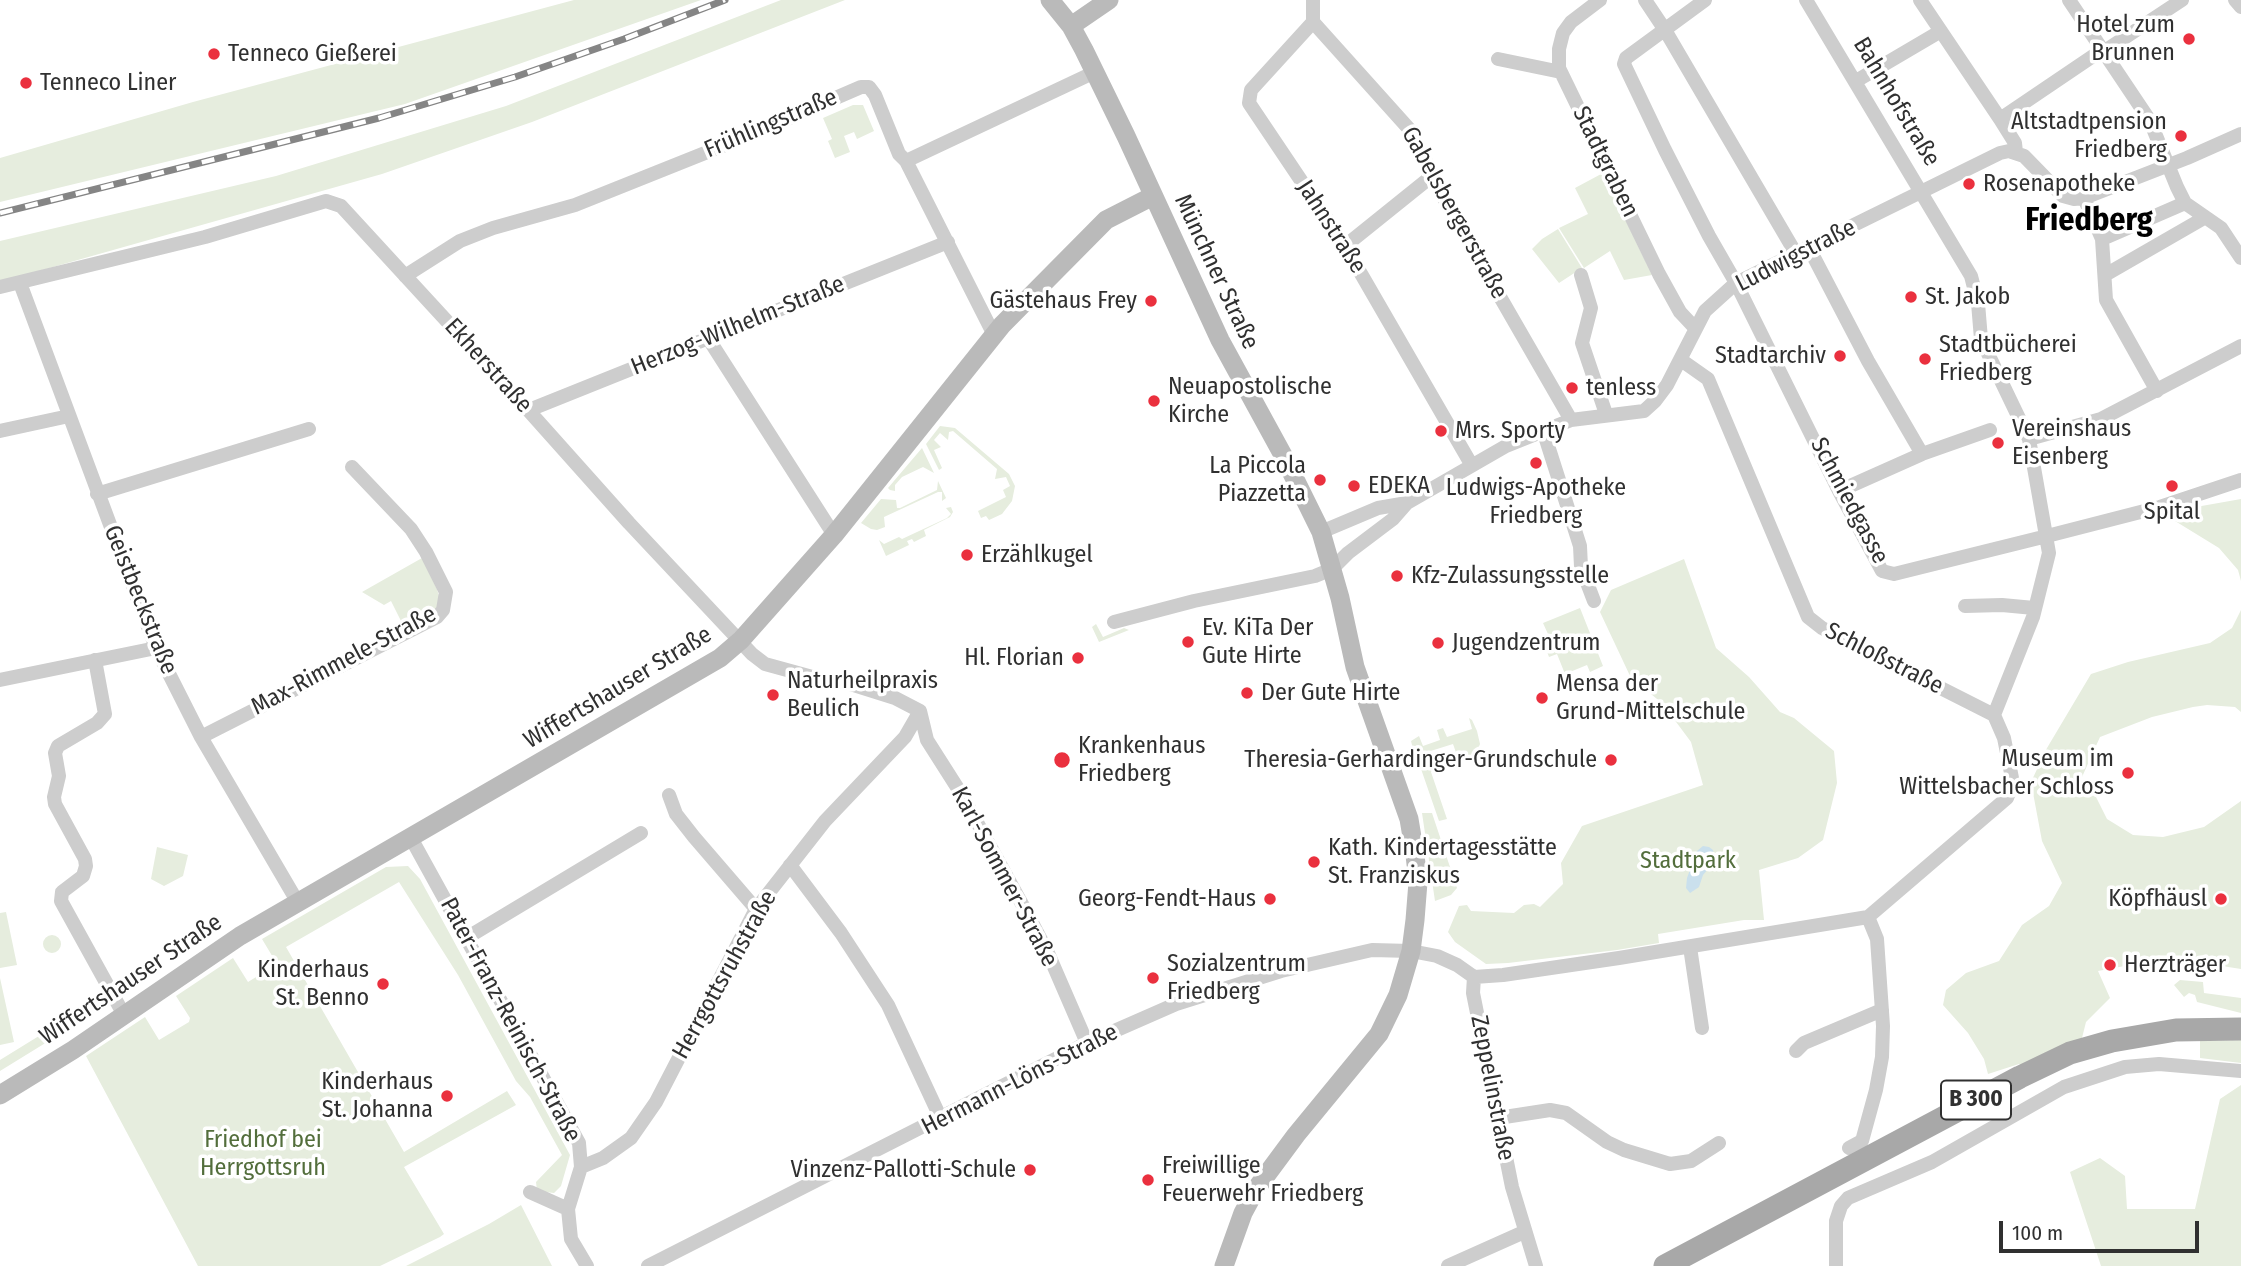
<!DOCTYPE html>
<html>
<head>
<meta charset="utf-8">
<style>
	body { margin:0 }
	#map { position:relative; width:2241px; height:1266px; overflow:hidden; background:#fff; font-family:"Fira Sans Condensed",sans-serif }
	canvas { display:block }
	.scale { position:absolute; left:1999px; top:1221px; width:200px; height:32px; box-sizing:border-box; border:4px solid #303030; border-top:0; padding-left:9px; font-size:21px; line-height:24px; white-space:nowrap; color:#303030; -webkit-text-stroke:5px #fff; paint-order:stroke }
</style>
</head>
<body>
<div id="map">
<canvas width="2241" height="1266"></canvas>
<div class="scale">100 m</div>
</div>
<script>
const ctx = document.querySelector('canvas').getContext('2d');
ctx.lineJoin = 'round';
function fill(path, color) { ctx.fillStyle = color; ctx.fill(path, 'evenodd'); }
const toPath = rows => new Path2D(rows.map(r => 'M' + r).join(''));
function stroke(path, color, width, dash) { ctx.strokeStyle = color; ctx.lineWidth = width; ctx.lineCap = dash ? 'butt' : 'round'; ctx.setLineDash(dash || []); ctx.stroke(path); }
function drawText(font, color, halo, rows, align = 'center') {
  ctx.font = font + ' "Fira Sans Condensed",sans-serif'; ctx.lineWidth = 7; ctx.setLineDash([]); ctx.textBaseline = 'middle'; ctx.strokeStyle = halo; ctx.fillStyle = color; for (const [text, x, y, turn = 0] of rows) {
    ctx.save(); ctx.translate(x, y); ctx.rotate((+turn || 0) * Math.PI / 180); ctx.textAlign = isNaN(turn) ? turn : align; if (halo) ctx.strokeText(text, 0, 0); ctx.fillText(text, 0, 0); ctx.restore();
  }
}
fill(toPath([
	[574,0,701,0,405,104,0,202,0,158,193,102],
	[781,0,845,0,532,122,382,174,0,282,0,241,276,176,506,106],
	[853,105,863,105,874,131,857,139,854,132,844,136,850,152,835,158,828,141,832,139,823,118],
	[1603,173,1652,275,1624,280,1610,251,1584,268,1559,228,1588,214,1575,188],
	[1558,229,1582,268,1559,283,1532,249,1542,239],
	[940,426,955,428,1009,474,1015,486,1012,501,1002,514,989,520,986,516,981,518,978,511,1006,497,1003,490,1010,486,1006,477,995,479,997,469,953,431,949,432,948,440,940,433,934,440,941,447,934,450,942,468,939,470,926,444],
	[922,448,934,473,923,467,902,477,895,485,895,491,890,490,888,488],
	[938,481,946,498,942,501,942,492,938,492,884,517,885,527,877,530,871,529,861,523,881,499,896,500,897,508,900,508,937,490],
	[2241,499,2241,581,2238,570,2219,548,2162,513],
	[951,507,953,512,950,517,924,530,926,536,914,542,912,539,907,541,909,545,886,556,879,540,884,544,899,537,902,539,947,518,951,514,946,508],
	[422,558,437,589,440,600,436,611,404,627,391,601,384,605,362,592],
	[1684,559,1716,648,1749,677,1780,712,1794,718,1834,751,1837,783,1823,840,1798,858,1759,870,1764,920,1744,920,1658,934,1659,943,1617,950,1508,963,1486,964,1455,942,1448,932,1459,906,1467,905,1471,911,1514,913,1524,905,1534,904,1540,907,1563,884,1561,863,1582,826,1703,785,1691,742,1662,703,1631,678,1600,612,1611,590],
	[1580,608,1603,666,1590,672,1587,665,1565,674,1557,654,1549,657,1545,646,1552,643,1543,623],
	[2241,610,2241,712,2235,707,2207,705,2193,707,2152,717,2100,737,2082,777,2082,794,2095,795,2107,819,2133,835,2163,837,2204,827,2241,801,2241,969,2209,964,2207,970,2175,966,2173,957,2098,971,2110,998,2086,1022,2081,1042,2025,1067,2019,1064,1988,1074,1984,1059,1968,1033,1943,1005,1946,990,1966,973,1999,961,2022,925,2049,906,2062,883,2042,841,2031,782,2047,748,2091,674,2128,662,2210,643,2232,628],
	[1096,624,1103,637,1124,628,1129,630,1099,642,1092,627],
	[1469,718,1472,720,1477,731,1480,744,1475,756,1459,761,1453,744,1421,754,1416,753,1413,749,1411,741,1419,736,1423,746,1440,740,1437,730,1443,728,1447,737,1472,729],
	[1438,755,1442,767,1431,772,1447,819,1439,821,1420,766,1422,761],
	[1422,813,1432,813,1457,888,1451,895,1435,901],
	[157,847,188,855,183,876,164,886,151,879],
	[408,866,420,879,570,1155,561,1186,554,1193,537,1191,536,1182,562,1155,530,1097,516,1081,458,975,399,882,286,947,404,1152,507,1091,516,1105,404,1167,444,1234,440,1237,380,1266,198,1266,86,1056,145,1017,159,1040,189,1022,190,1018,176,996,233,958,248,982,277,964,262,939,386,867],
	[6,912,17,965,0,968,0,913],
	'43 944a9 9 0 1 1 18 0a9 9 0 1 1-18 0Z',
	[0,978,14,1042,0,1045],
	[2180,980,2203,982,2204,993,2241,998,2241,1013,2197,1002,2195,995,2189,993,2184,997,2174,985],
	[94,1002,99,1010,0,1071,0,1060],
	[2241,1040,2241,1063,2200,1058,2200,1041],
	[2241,1085,2241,1266,2101,1266,2070,1172,2100,1158,2125,1176,2127,1209,2195,1209,2220,1099],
	[521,1205,552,1266,406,1266,489,1224]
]), '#e6edde');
fill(toPath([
	[1703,846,1709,847,1713,850,1715,861,1703,875,1699,887,1690,893,1686,888,1687,878,1697,851]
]), '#cae0ed');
stroke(toPath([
	[1313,0,1313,22,1251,90,1249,103,1345,246,1471,464],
	[1600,0,1571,22,1563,33,1559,49,1559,68,1659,274,1680,312,1695,328],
	[1645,0,1665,30,1795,252],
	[1705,0,1626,58,1624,64,1665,150,1709,236,1736,283,1839,491,1882,571,1894,574,2047,536,2160,507,2241,480],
	[1806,0,1971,276,1978,303,1981,339,2029,439,2049,553,2033,617,1994,715],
	[1920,0,2000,119,2015,143,2016,152],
	[2069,0,2150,121,2177,187,2185,203,2221,228,2241,258],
	[2235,0,2241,7],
	[1313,22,1410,130,1450,210,1571,420],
	[2103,52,2182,0],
	[1498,59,1561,72],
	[1856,81,1941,31],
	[2000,119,2102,50],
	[906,161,994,335],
	[2084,198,2102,239,2106,300,2157,391],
	[2102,239,2185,203],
	[1345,246,1432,176],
	[1808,246,1868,361,1922,454],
	[1581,275,1591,308,1582,343,1606,414],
	[2105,275,2204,218],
	[405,276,460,241,493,228,575,205,745,137,861,87,869,87,875,95,899,154,906,161,1095,72],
	[20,283,156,648,201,737,297,901],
	[0,287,205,237,326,201,341,206,512,392,629,523,752,654,765,664,827,681,841,681,895,698,920,711],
	[708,338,834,535],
	[529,410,948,242],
	[1543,430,1580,546,1581,567,1594,601],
	[0,431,69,416],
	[2029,439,2101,419,2241,346],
	[1839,491,1922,454,1990,430],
	[97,494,309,429],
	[1321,532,1378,508,1407,503],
	[1965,606,2002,605,2034,608],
	[1114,622,1194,601,1315,576,1332,569,1348,553,1393,519,1407,503,1506,446,1571,420,1644,411,1655,401,1667,385,1705,311,1736,283,2000,153,2009,151,2024,156,2063,196,2074,199,2084,198,2187,158,2241,134],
	[95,660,105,714,97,723,58,746,55,753,59,776,54,797,55,804,85,859,86,866,83,876,62,892,61,901,124,1015],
	[0,680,156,648],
	[920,711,927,740,962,795,1028,915,1048,953,1087,1043],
	[201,737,437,617,443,610,446,592,426,552,411,529,352,467],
	[669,795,676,814,694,837,756,909],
	[411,838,579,1143,581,1167,568,1209,571,1239,587,1266],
	[790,865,841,933,888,1005,941,1119],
	[468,937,641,833],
	[1690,947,1702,1028],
	[1474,977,1503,975,1619,958,1868,917,2007,798,2013,783,2004,738,1994,715,1822,628,1808,617,1708,379,1681,360],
	[1474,977,1473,993,1512,1187,1536,1266],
	[1796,1051,1804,1043,1882,1010],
	[1498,1118,1550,1110,1566,1113,1607,1142,1624,1150,1670,1164,1691,1161,1719,1143],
	[1849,1148,1862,1141,1876,1090,1882,1057,1883,1026,1877,939,1868,917],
	[581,1167,603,1158,631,1138,656,1102,756,909,825,821,905,737,920,711],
	[530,1192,568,1209],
	[648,1266,1087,1043,1176,1004,1281,971,1372,950,1411,951,1437,956,1457,965,1474,977],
	[1448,1266,1524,1232],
	[1836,1266,1836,1221,1841,1206,1848,1198,1932,1162,2064,1087,2125,1067,2159,1064,2241,1071]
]), '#cdcdcd', 14);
stroke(toPath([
	[1050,0,1071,26,1084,50,1126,136,1220,340,1284,457,1321,532,1340,598,1355,667,1409,819,1415,855,1418,882,1415,920,1411,951,1398,995,1379,1034,1296,1135,1256,1189,1243,1213,1224,1266],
	[1071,26,1109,0],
	[0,1095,73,1050,240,936,720,658,741,640,834,535,1002,325,1106,220,1153,196]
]), '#bababa', 19);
stroke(toPath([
	[1665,1266,2020,1077,2070,1053,2112,1041,2176,1030,2241,1029]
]), '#a8a8a8', 23);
const rail = toPath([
	[0,213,379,118,515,77,624,39,725,0]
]);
stroke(rail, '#858585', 7);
stroke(rail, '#fff', 4.5, [13]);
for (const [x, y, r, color] of [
	[2189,39,7,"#ea303e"],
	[214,54,7,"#ea303e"],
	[26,83,7,"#ea303e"],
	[2181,136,7,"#ea303e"],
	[1969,184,7,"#ea303e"],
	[1911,297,7,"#ea303e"],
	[1151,301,7,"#ea303e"],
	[1840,356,7,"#ea303e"],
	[1925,359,7,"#ea303e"],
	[1572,388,7,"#ea303e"],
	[1154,401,7,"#ea303e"],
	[1441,431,7,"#ea303e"],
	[1998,443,7,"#ea303e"],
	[1536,463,7,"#ea303e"],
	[1320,480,7,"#ea303e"],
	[1354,486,7,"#ea303e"],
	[2172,486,7,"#ea303e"],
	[967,555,7,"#ea303e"],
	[1397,576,7,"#ea303e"],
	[1188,642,7,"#ea303e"],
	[1438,643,7,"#ea303e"],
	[1078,658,7,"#ea303e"],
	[1247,693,7,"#ea303e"],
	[773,695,7,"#ea303e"],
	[1542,698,7,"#ea303e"],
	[1062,760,9,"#ea303e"],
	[1611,760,7,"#ea303e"],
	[2128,773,7,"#ea303e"],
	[1314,862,7,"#ea303e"],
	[1270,899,7,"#ea303e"],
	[2221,899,7,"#ea303e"],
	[2110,965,7,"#ea303e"],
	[1153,978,7,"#ea303e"],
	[383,984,7,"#ea303e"],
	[447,1096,7,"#ea303e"],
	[1030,1170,7,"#ea303e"],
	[1148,1180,7,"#ea303e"]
]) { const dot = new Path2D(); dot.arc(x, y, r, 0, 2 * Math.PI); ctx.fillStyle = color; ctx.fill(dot); stroke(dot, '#fff', 2.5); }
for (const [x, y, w] of [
	[1976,1100,70]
]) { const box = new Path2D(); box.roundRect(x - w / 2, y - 19.5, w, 39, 5); ctx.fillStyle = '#fff'; ctx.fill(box); stroke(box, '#303030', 2); }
drawText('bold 23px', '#303030', null, [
	["B 300",1976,1100]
]);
drawText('24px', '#303030', '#fff', [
	["Hotel zum",2175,25,"right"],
	["Brunnen",2175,53,"right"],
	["Tenneco Gießerei",228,54],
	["Tenneco Liner",40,83],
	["Altstadtpension",2167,122,"right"],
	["Friedberg",2167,150,"right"],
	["Rosenapotheke",1983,184],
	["St. Jakob",1925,297],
	["Gästehaus Frey",1137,301,"right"],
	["Stadtbücherei",1939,345],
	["Friedberg",1939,373],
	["Stadtarchiv",1826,356,"right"],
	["Neuapostolische",1168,387],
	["Kirche",1168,415],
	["tenless",1586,388],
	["Vereinshaus",2012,429],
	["Eisenberg",2012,457],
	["Mrs. Sporty",1455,431],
	["La Piccola",1306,466,"right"],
	["Piazzetta",1306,494,"right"],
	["EDEKA",1368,486],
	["Ludwigs-Apotheke",1536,488,"center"],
	["Friedberg",1536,516,"center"],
	["Spital",2172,512,"center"],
	["Erzählkugel",981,555],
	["Kfz-Zulassungsstelle",1411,576],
	["Ev. KiTa Der",1202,628],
	["Gute Hirte",1202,656],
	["Jugendzentrum",1452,643],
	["Hl. Florian",1064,658,"right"],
	["Naturheilpraxis",787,681],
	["Beulich",787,709],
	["Mensa der",1556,684],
	["Grund-Mittelschule",1556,712],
	["Der Gute Hirte",1261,693],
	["Krankenhaus",1078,746],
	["Friedberg",1078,774],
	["Museum im",2114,759,"right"],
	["Wittelsbacher Schloss",2114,787,"right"],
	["Theresia-Gerhardinger-Grundschule",1597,760,"right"],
	["Kath. Kindertagesstätte",1328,848],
	["St. Franziskus",1328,876],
	["Georg-Fendt-Haus",1256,899,"right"],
	["Köpfhäusl",2207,899,"right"],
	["Sozialzentrum",1167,964],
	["Friedberg",1167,992],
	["Herzträger",2124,965],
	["Kinderhaus",369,970,"right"],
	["St. Benno",369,998,"right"],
	["Kinderhaus",433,1082,"right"],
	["St. Johanna",433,1110,"right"],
	["Freiwillige",1162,1166],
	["Feuerwehr Friedberg",1162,1194],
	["Vinzenz-Pallotti-Schule",1016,1170,"right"]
], 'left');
drawText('24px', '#303030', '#fff', [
	["Bahnhofstraße",1896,102,59],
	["Frühlingstraße",771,124,-23],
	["Stadtgraben",1605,162,64],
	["Gabelsbergerstraße",1454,213,61],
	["Jahnstraße",1331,227,57],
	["Ludwigstraße",1796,256,-27],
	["Münchner Straße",1216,272,65],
	["Herzog-Wilhelm-Straße",738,326,-22],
	["Ekherstraße",488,366,48],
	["Schmiedgasse",1849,501,62],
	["Geistbeckstraße",140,600,68],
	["Schloßstraße",1884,659,27],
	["Max-Rimmele-Straße",344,661,-28],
	["Wiffertshauser Straße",618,688,-31],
	["Karl-Sommer-Straße",1004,877,62],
	["Herrgottsruhstraße",725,975,-61],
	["Wiffertshauser Straße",131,980,-34],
	["Pater-Franz-Reinisch-Straße",510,1020,62],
	["Hermann-Löns-Straße",1020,1080,-27],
	["Zeppelinstraße",1492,1088,79]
]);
drawText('24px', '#536e3c', '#fff', [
	["Stadtpark",1688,861],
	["Friedhof bei",263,1140],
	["Herrgottsruh",263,1168]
]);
drawText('bold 32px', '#000', '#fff', [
	["Friedberg",2089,221]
]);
</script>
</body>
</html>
